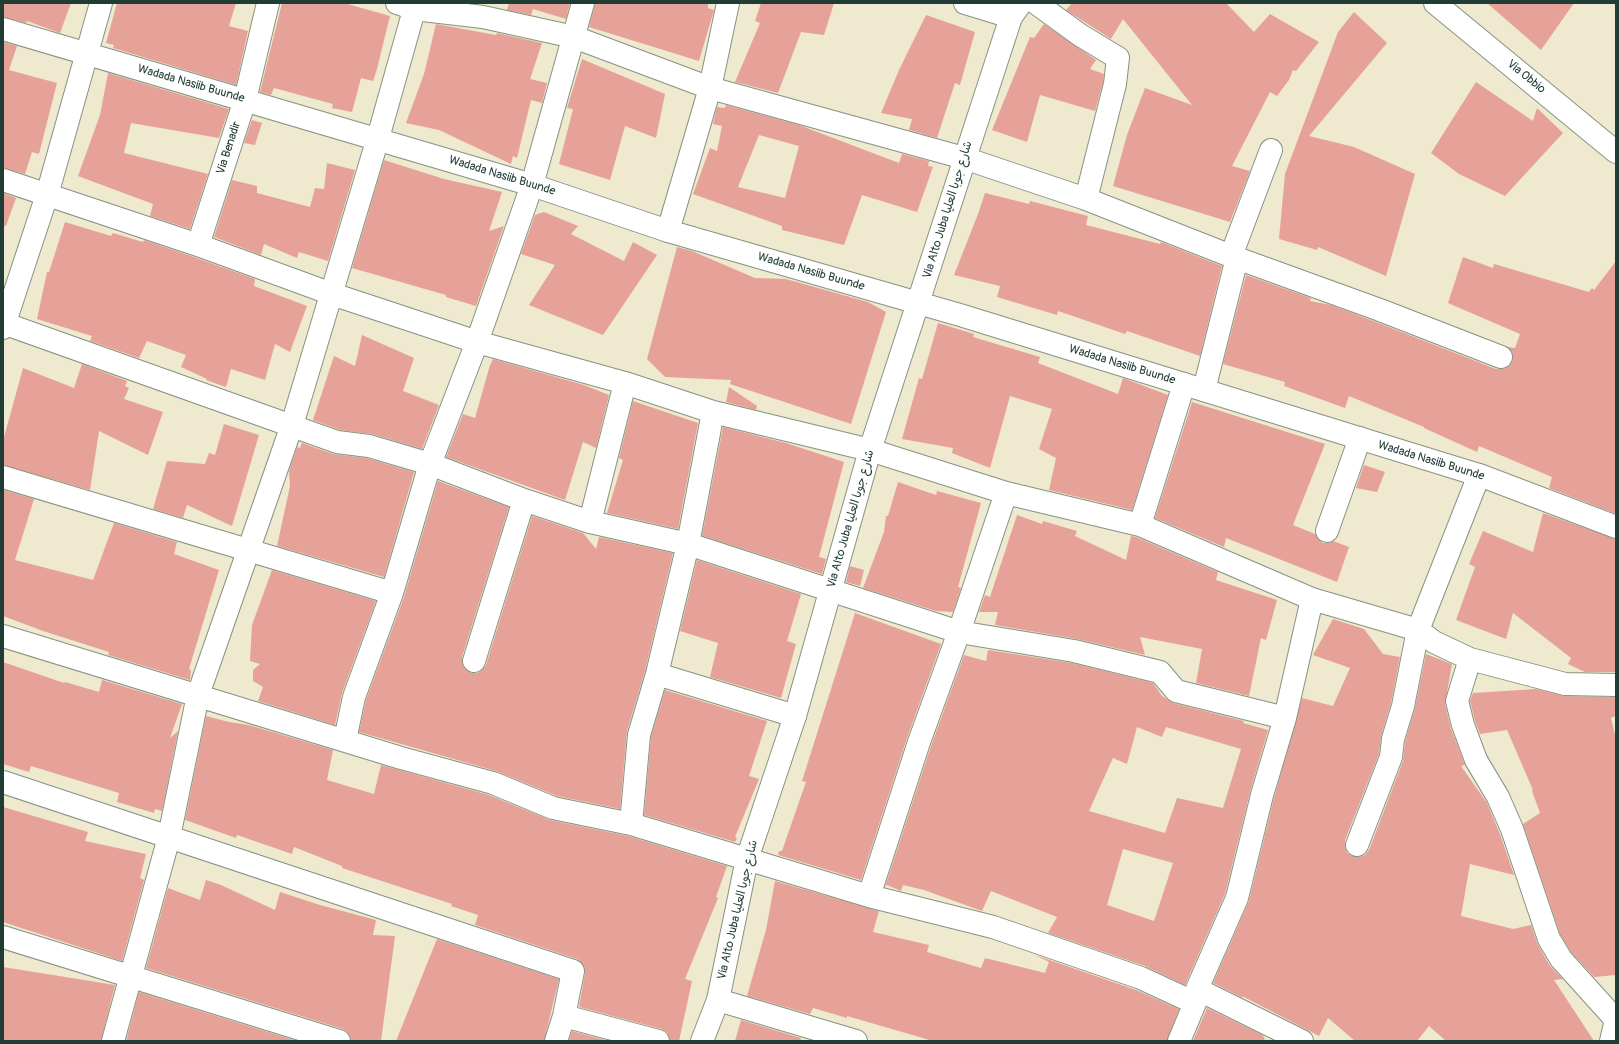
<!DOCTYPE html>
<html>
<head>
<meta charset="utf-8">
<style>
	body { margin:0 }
	#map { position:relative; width:1619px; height:1044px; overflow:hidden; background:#eee9cf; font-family:Pangolin,sans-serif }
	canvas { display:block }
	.frame { position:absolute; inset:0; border:4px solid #1f3d34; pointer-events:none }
</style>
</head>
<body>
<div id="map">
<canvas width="1619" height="1044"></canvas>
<div class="frame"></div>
</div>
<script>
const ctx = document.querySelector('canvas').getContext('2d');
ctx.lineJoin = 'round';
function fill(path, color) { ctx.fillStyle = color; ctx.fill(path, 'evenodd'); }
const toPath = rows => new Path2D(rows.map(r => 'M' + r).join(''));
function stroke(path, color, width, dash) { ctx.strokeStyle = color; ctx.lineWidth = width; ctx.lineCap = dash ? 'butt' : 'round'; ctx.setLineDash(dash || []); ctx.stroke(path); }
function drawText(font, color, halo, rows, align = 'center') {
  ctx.font = font + ' Pangolin,"Playpen Sans Arabic",sans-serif'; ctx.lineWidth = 3; ctx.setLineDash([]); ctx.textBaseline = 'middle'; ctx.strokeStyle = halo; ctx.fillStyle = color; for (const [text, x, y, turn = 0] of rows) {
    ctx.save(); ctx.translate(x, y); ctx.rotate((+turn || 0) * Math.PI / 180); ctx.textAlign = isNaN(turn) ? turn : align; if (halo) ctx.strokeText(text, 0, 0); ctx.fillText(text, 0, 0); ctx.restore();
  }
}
fill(toPath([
	[3,3,71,3,60,33,27,21,26,23,3,17],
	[117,3,236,3,229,26,248,31,236,85,113,48,114,45,106,43],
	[282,3,344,3,390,16,377,69,373,81,361,78,352,112,332,108,333,104,274,88,271,95,260,92],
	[509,3,570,3,566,19,533,9,531,15,507,10],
	[595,3,708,3,708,8,714,10,699,61,589,27],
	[761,3,834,3,824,35,801,32,778,93,735,82,760,23,755,21],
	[1072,3,1226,3,1254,32,1270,14,1319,42,1296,71,1293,70,1289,80,1277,96,1270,92,1232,166,1250,171,1230,222,1113,186,1127,135,1145,88,1192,105,1123,19,1111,39,1066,10],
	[1487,3,1574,3,1541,50],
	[1354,12,1387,43,1309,136,1354,147,1415,174,1386,276,1318,247,1317,250,1279,239,1285,174,1338,32],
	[926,15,975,32,960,85,955,83,937,138,909,130,912,119,881,113,899,70],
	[436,24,496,35,497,33,542,43,530,79,547,83,542,103,531,100,517,158,513,156,511,164,439,130,406,123,424,74],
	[1044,24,1096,60,1090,69,1104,74,1103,82,1095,111,1040,95,1027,142,992,130,1030,37,1034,38],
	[3,42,17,46,9,70,57,83,39,154,32,152,25,174,3,168],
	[582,59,665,94,656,138,625,126,610,180,559,164,573,109,567,108],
	[108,73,229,109,219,138,131,123,124,153,208,174,190,229,150,216,153,204,78,176,100,115],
	[1476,82,1533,121,1537,108,1563,133,1505,196,1459,174,1431,153],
	[726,105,799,125,899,163,902,154,929,161,928,166,933,167,917,212,862,195,844,245,782,230,782,226,693,194,710,148,717,151,722,126,713,124,717,107,725,108],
	[759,135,799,146,785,198,738,187],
	[252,120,262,123,255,145,244,143],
	[384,160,444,179,502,192,489,231,504,226,476,306,446,297,446,295,352,268],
	[327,163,355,170,328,261,299,252,297,258,264,244,261,255,214,237,232,180,257,186,257,193,310,207,315,188,324,189],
	[3,193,16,198,6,226,3,226],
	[985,193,1029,204,1030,201,1088,216,1086,225,1160,244,1161,242,1222,266,1200,356,1127,331,1125,334,1058,311,1057,315,997,297,1000,286,954,275,978,214],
	[544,212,578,226,571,234,624,261,633,242,657,255,603,335,529,305,555,265,521,254,535,215],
	[65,222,111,236,113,233,143,242,144,240,194,257,255,279,254,286,307,306,290,352,275,344,265,380,231,369,226,387,206,380,207,379,181,367,186,355,147,341,139,358,90,341,92,336,37,319,47,272,49,272],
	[677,247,692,251,755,278,786,279,868,302,886,312,851,424,730,384,731,380,665,377,647,359],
	[1463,257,1493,268,1494,264,1589,292,1592,288,1594,290,1616,261,1616,514,1549,488,1552,477,1479,446,1477,452,1424,428,1424,427,1349,396,1345,408,1284,386,1285,382,1223,364,1246,275,1311,298,1310,301,1331,305,1376,322,1496,369,1503,369,1508,367,1512,362,1513,355,1507,347,1515,348,1520,334,1448,303],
	[938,323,974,334,973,337,1040,357,1038,363,1118,394,1123,378,1168,395,1132,510,1049,490,1056,458,1039,449,1052,409,1010,396,990,468,952,453,953,448,902,439,919,378,922,379],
	[362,335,414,358,403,391,439,405,422,449,372,434,340,430,313,420,334,356,355,366],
	[493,359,584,385,609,395,596,448,583,442,565,500,446,457,463,414,475,418,490,365],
	[82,364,127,381,125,386,129,388,124,399,163,412,148,455,99,431,90,490,3,465,3,441,23,368,74,388],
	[729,387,757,406,756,410,726,402],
	[633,401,698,423,678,529,607,513,623,460,619,458],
	[1192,402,1325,444,1293,525,1315,534,1322,543,1329,543,1333,541,1349,547,1337,582,1226,538,1224,547,1155,518],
	[224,424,259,435,232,526,187,505,183,518,153,509,167,461,205,464,209,453,215,455],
	[723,427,786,443,844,462,819,557,826,559,822,574,702,536],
	[302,443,333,454,366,458,414,472,384,577,277,546,290,486,289,471,297,447,300,448],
	[1364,465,1385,472,1377,492,1356,488],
	[438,481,509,507,462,657,462,663,465,669,471,673,477,673,482,670,486,665,532,516,583,533,596,549,599,537,673,553,645,671,627,731,620,809,557,796,496,771,359,732,366,700,404,597],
	[898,482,936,495,937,491,981,503,958,587,961,588,953,612,936,611,863,588,884,532,886,516,888,516],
	[3,490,34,499,15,560,93,580,114,523,177,542,174,554,219,570,189,669,191,670,190,680,108,655,109,652,43,631,3,616],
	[1543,513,1616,539,1616,672,1585,672,1568,664,1571,658,1513,613,1506,639,1456,620,1475,567,1469,564,1483,531,1533,552],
	[1017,515,1042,524,1043,521,1077,531,1075,536,1126,560,1131,536,1136,537,1218,572,1216,580,1277,600,1266,640,1261,638,1249,696,1196,683,1202,649,1140,637,1145,655,1077,639,995,625,998,612,979,612,985,595,990,597],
	[697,560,801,594,787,641,796,644,781,698,710,677,718,643,680,631],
	[850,566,864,570,860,586,846,582],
	[272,570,376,601,342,693,335,725,258,701,263,687,253,681,253,670,260,664,250,661,252,625],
	[855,613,941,644,907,738,861,880,778,855,779,851,782,851,806,782,802,781],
	[1333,619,1364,629,1383,654,1400,657,1391,703,1381,736,1379,754,1345,840,1345,847,1347,853,1352,856,1359,857,1365,855,1369,850,1403,761,1405,742,1415,708,1426,654,1452,664,1445,704,1451,729,1465,765,1461,766,1487,803,1500,834,1514,875,1470,864,1461,916,1513,929,1531,925,1538,945,1550,966,1563,979,1554,980,1594,1041,1446,1041,1429,1026,1417,1041,1355,1041,1328,1018,1319,1036,1242,996,1243,998,1213,983,1249,901,1274,798,1302,698,1333,706,1350,668,1313,655],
	[988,650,1072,663,1153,683,1162,696,1173,703,1244,721,1243,723,1268,730,1250,792,1225,894,1185,985,1145,966,1048,933,1057,917,991,891,982,911,924,890,903,885,901,891,887,885,885,887,931,746,964,655,986,661],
	[1137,727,1162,737,1166,727,1241,749,1223,808,1177,798,1165,833,1089,811,1113,758,1127,764],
	[1123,849,1173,863,1154,921,1107,905],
	[3,662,64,683,65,682,99,692,102,680,182,704,170,738,178,731,162,811,155,809,154,813,117,802,119,793,31,766,29,772,3,764],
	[1536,689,1565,696,1616,697,1616,716,1611,718,1616,739,1616,975,1594,977,1571,952,1560,934,1523,824,1540,813,1532,791,1533,790,1507,730,1480,734,1475,721,1470,701,1473,693],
	[665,690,767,721,749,776,759,779,735,837,737,838,735,842,644,815,651,737],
	[206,716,229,722,249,725,333,750,327,780,374,794,381,765,489,795,550,820,628,836,727,866,716,897,718,898,685,979,692,981,679,1041,670,1041,667,1032,661,1029,579,1007,585,973,582,963,577,959,475,925,478,915,451,906,452,904,342,868,342,866,294,847,292,854,237,835,236,838,185,820],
	[3,807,88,832,85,841,146,854,140,878,144,880,122,961,3,922],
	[206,880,221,885,275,910,280,892,320,905,376,920,373,935,395,936,381,1041,351,1041,348,1033,343,1029,146,968,168,888,200,900],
	[775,881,879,911,873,932,929,945,927,952,981,968,985,958,1045,973,1049,962,1035,955,1136,990,1179,1009,1167,1041,933,1041,847,1016,847,1018,813,1008,810,1014,747,996,766,930],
	[437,939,559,979,544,1041,396,1041],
	[3,967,115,985,101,1041,3,1041],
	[139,992,297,1041,126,1041],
	[1207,1008,1263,1035,1265,1041,1193,1041],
	[741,1020,801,1038,800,1041,735,1041],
	[572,1031,609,1041,569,1041]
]), '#e6a299');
const street = toPath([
	[397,3,414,9,483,17,574,37,710,88,964,158,1086,199,1231,256,1380,310,1501,357],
	[965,3,1011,17],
	[1036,3,1080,35,1118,58,1115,84,1086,199],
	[1435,3,1616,152],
	[3,180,198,245,332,294,477,342,625,383,713,412,870,450,1006,493,1140,525,1312,599,1418,630,1434,642,1470,659,1565,684,1616,685],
	[668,231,710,88,728,3],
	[198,245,245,100],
	[1231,256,1271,150],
	[3,323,337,442,369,446,430,464,524,500,590,522,688,544,959,632,1074,651,1160,672,1176,691,1285,718],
	[3,328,47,195,101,3],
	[1204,390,1237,258],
	[3,477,392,593],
	[590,522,625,383],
	[1140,525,1184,384],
	[1327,531,1360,438],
	[3,636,401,758,493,783,553,808,631,824,869,896,993,927,1141,978,1195,1003],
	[1470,659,1457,701,1463,725,1476,760,1498,797,1512,829,1549,939,1561,959,1616,1020],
	[474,661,524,500],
	[657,674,795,716],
	[345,740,354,697,392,593,430,464,477,342,532,185,583,3],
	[3,782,573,971,564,1016,658,1041],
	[631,824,639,735,657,674,688,544,713,412],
	[1357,845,1391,757,1393,739,1403,706,1418,630,1479,475],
	[869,896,919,742,959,632,1006,493],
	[3,937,339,1041],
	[1197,989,1302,1041],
	[718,1000,856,1041],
	[113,1041,169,837,198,695,292,425,378,138,416,3],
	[556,1041,564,1016],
	[1179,1041,1195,1003,1197,989,1237,898,1262,795,1285,718,1312,599],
	[1611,1041,1616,1020]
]);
const secondary = toPath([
	[3,29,532,185,668,231,960,315,1482,476,1616,527],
	[245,100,268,3],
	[702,1041,718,1000,747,859,795,716,870,450,1011,17,1021,3]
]);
stroke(street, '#869382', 24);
stroke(secondary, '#869382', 24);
stroke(street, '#fff', 22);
stroke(secondary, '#fff', 22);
drawText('12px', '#1f3d34', '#fff', [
	["Via Obbio",1526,77,39],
	["Wadada Nasiib Buunde",191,84,16],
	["Via Benadir",229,148,-72],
	["Wadada Nasiib Buunde",502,176,17],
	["Via Alto Juba شارع جوبا العليا",948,210,-73],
	["Wadada Nasiib Buunde",811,272,16],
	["Wadada Nasiib Buunde",1122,365,17],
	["Wadada Nasiib Buunde",1431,461,17],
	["Via Alto Juba شارع جوبا العليا",851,519,-74],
	["Via Alto Juba شارع جوبا العليا",738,910,-77]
]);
</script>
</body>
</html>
